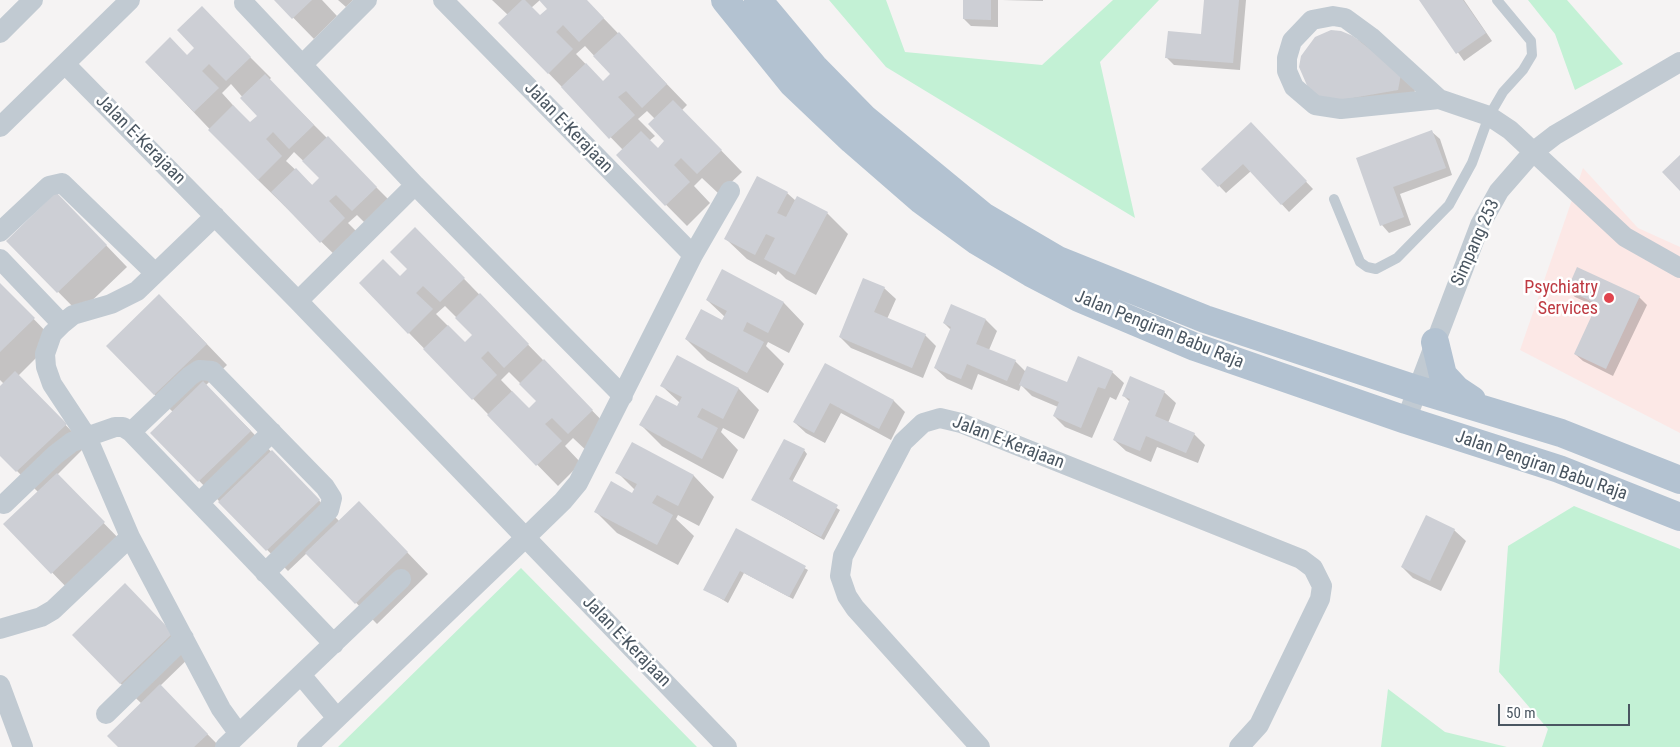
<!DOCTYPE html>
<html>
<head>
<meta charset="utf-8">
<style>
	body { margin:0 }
	#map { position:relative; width:1680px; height:747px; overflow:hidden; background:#f5f3f3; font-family:"Roboto Condensed",sans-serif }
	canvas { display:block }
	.scale { position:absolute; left:1498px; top:704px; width:132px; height:22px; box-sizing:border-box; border:2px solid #4a5661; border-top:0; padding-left:6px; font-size:15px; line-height:18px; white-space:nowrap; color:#4a5661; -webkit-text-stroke:4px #fff; paint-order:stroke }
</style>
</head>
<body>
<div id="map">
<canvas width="1680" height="747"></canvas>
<div class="scale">50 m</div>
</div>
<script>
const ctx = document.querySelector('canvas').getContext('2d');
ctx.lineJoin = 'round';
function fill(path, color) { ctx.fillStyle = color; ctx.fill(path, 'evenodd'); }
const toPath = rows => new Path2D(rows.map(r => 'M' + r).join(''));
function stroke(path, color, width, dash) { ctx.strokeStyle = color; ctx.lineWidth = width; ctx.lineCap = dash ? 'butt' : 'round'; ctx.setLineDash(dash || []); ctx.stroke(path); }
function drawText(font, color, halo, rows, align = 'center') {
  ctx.font = font + ' "Roboto Condensed",sans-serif'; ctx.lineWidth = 5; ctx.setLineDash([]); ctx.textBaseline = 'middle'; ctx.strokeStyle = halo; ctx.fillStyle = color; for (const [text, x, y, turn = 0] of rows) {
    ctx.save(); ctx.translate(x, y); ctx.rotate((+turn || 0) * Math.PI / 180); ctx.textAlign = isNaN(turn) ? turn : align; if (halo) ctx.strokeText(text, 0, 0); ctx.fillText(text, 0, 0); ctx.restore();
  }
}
fill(toPath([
	[1583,168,1638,228,1680,247,1680,433,1520,350]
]), '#fce8e6');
fill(toPath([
	[829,0,886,0,905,52,1042,65,1113,0,1159,0,1100,62,1135,218,886,67],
	[1528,0,1567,0,1623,64,1575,90,1555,34],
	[1574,506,1680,549,1680,747,1542,747,1548,729,1499,672,1508,546],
	[521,568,697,747,338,747],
	[1388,689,1445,732,1507,747,1381,747]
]), '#c3f1d5');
fill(toPath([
	[276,0,322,0,337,16,314,39],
	[338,0,353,0,346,7],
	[492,0,540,0,531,8,540,17,549,9,540,0,586,0,687,105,682,110,742,172,719,194,702,178,694,186,710,203,687,226,618,156,623,150,500,23,508,15],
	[585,46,611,74,603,82,576,54],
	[647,111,655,119,666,141,658,150,649,141,655,136,638,119],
	[964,0,998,0,998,27,971,26,964,19],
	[1002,0,1043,0,1043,1],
	[1205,0,1246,0,1240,70,1174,65,1167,58,1202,35],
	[1421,0,1464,0,1492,41,1464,61],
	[222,29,271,78,269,80,397,208,373,231,357,215,348,223,365,240,342,262,258,180,146,62,187,56],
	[231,84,259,116,250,124,222,93],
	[294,152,321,178,313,186,286,161],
	[1341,32,1365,43,1415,90,1412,104,1344,117],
	[1251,124,1313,189,1289,212,1251,171,1226,193,1203,169],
	[1432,132,1440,139,1452,175,1400,194,1411,225,1389,233,1382,225,1358,159],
	[787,193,796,201,827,213,848,234,816,295,786,279,778,271,776,275,747,259,726,239],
	[77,215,127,267,79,313,8,241],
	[436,250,613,432,590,454,573,438,565,446,581,463,558,486,409,333,400,278],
	[445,306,474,335,465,343,436,314],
	[509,372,538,401,529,409,501,380],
	[723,271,784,303,804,324,789,353,768,342,766,346,784,364,768,393,707,360,686,339,723,322,725,317,707,300],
	[0,284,54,340,18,376,86,446,57,475,124,544,73,594,5,524,38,492,0,454,0,388,4,384,0,380],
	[884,288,896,299,887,319,925,335,936,346,923,378,851,348,840,337],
	[1568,290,1639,297,1647,305,1613,376,1583,361,1575,354,1597,307,1575,297],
	[180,316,227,365,206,385,340,522,380,524,428,574,377,624,307,553,288,571,152,433,173,412,154,394],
	[986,320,997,331,989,350,1015,361,1026,372,1068,384,1112,372,1124,383,1116,400,1110,397,1092,438,1065,427,1054,416,1058,407,1032,396,1021,385,1019,391,978,374,972,390,947,379,935,368,951,330,944,323],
	[677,357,739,389,759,410,744,439,723,428,721,432,738,450,723,479,662,446,641,425,677,407,680,403,662,386],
	[825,365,894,401,905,412,891,440,841,413,825,443,806,433,794,422],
	[1164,392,1176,403,1168,423,1194,434,1205,445,1198,463,1157,447,1151,462,1126,451,1114,440,1130,402,1123,395],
	[632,444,694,476,714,497,699,526,678,515,676,519,694,536,678,565,617,533,596,512,633,494,635,490,617,472],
	[804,450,807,454,792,482,840,510,824,540,753,500],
	[737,530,808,570,793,599,744,573,728,603,705,589],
	[1454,530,1466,541,1441,591,1413,578,1402,567],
	[125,585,193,654,160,686,220,747,119,747,142,704,120,683]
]), '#0003');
fill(toPath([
	[274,0,312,0,292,19],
	[522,0,525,0,540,15,547,9,539,0,587,0,604,18,579,42,563,25,556,32,573,49,548,74,498,23],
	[963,0,991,0,991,20,963,19],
	[1204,0,1239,0,1233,63,1165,58,1168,31,1201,34],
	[1419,0,1463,0,1486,33,1456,54],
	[202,6,251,57,226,81,209,64,202,71,219,88,194,112,145,62,170,37,187,55,194,48,177,30],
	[1331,30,1341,31,1353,36,1401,74,1398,90,1329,102,1309,90,1299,67,1301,56,1315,37],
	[619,32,667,84,642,108,626,91,618,97,635,115,609,139,561,87,586,63,603,81,610,74,593,56],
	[265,74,314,125,289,149,273,132,266,139,282,156,258,180,208,130,233,105,250,122,257,116,240,98],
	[673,100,722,150,697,174,681,158,674,165,690,182,665,206,616,155,641,131,658,148,664,141,648,124],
	[1251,122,1307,181,1281,205,1243,164,1218,187,1201,169],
	[1432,130,1446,168,1393,187,1404,217,1380,226,1356,158],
	[328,136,377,187,352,211,336,195,329,201,345,218,320,243,271,192,296,168,312,185,319,178,302,161],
	[1680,155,1680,191,1662,172],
	[757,176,788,192,777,213,786,217,797,196,828,212,795,275,764,259,775,238,766,234,755,255,724,239],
	[56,192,107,245,57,293,6,241],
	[415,227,465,278,440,302,423,286,416,293,433,309,408,334,359,283,383,259,400,276,407,269,390,252],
	[1577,267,1640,296,1606,369,1574,354,1597,304,1567,290],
	[722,269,784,302,768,333,747,322,743,331,764,342,747,373,685,339,701,309,722,320,727,311,706,300],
	[863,278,885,287,874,312,926,334,912,368,839,337],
	[0,283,35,318,0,352],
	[480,293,529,344,504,368,488,351,481,358,497,375,472,400,423,349,448,325,465,342,472,335,455,318],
	[159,294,207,344,154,395,106,346],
	[951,304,986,319,976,344,1016,360,1007,381,967,364,961,379,934,368,951,327,943,323],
	[677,355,739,388,723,419,702,408,697,417,718,428,702,459,639,425,656,395,677,406,682,397,660,386],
	[1078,356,1113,371,1105,389,1098,387,1081,428,1053,416,1059,402,1019,385,1027,366,1067,382],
	[544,359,593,410,568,434,552,418,545,424,562,441,536,466,487,415,512,391,529,408,536,401,519,384],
	[825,363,894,400,879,429,830,403,814,433,793,422],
	[15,371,67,424,16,472,0,456,0,386],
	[1130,376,1165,391,1155,416,1195,433,1186,453,1146,436,1140,451,1113,440,1130,399,1122,396],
	[203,381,251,431,198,482,150,433],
	[784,439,805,449,789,479,838,505,821,537,751,500],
	[632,442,694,475,678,506,657,495,652,503,673,515,657,545,594,512,611,481,632,493,637,484,615,473],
	[272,450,320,500,266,551,218,502],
	[57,473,105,522,51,574,3,524],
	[359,501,408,552,355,604,305,553],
	[1426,515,1455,529,1430,581,1401,567],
	[736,528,806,566,789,597,740,571,724,600,703,590],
	[125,583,173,633,120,684,72,635],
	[160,684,208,734,194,747,118,747,107,736]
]), '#cdcfd5');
stroke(toPath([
	[1334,199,1360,262,1367,267,1376,269,1397,258,1449,205,1472,163,1489,116,1503,92,1523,70,1532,55,1531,41,1497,0]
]), '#c1cad2', 10);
stroke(toPath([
	[443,0,693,255],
	[244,3,415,185,623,396],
	[0,33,33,0],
	[65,64,298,301,727,747],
	[302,65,367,0],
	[1439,99,1371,37,1345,18,1333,16,1312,20,1292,41,1287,58,1287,71,1294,87,1315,105,1341,109,1439,99,1489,116,1510,130,1625,237,1680,268],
	[0,127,130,0],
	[215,216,137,291,111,304,73,315,62,324,52,334,45,354,46,367,52,384,87,437,130,537,221,709,239,734],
	[0,232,49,186,62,183,155,273],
	[0,259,62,324],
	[298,301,415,185],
	[1406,420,1480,225,1499,191,1533,152,1555,135,1680,62],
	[131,432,190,376,199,370,212,371,325,487,332,498,329,510,265,573],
	[199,503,272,432],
	[4,504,55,455,72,442,115,427,123,427,131,432,334,644],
	[0,629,41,617,53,610,130,537],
	[301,675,337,718],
	[0,685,23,747],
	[106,714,184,638],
	[225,747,401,579],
	[307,747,525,538,563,501,578,483,693,255,730,191],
	[980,747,855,608,847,596,840,576,843,556,903,442,923,423,940,418,961,423,1301,559,1313,568,1322,586,1320,599,1259,725,1239,747]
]), '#c1cad2', 20);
stroke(toPath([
	[725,0,792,83,852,140,921,200,977,241,1031,273,1079,298,1195,347,1406,420,1559,469,1680,517],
	[758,0,814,67,864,118,983,216,1058,260,1205,319,1416,389,1561,433,1680,480],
	[1435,342,1443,375,1457,390,1472,400]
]), '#b3c2d1', 28);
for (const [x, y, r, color] of [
	[1609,298,6,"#e0444e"]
]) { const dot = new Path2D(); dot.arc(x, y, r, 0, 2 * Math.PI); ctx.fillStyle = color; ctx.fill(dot); stroke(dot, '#fff', 2); }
drawText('18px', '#4a5661', '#fff', [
	["Jalan E-Kerajaan",568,128,46],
	["Jalan E-Kerajaan",140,140,45],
	["Simpang 253",1476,243,-66],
	["Jalan Pengiran Babu Raja",1159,330,22],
	["Jalan E-Kerajaan",1008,443,21],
	["Jalan Pengiran Babu Raja",1541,466,19],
	["Jalan E-Kerajaan",626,642,46]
]);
drawText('18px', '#be3a42', '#fff', [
	["Psychiatry",1598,288],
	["Services",1598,309]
], 'right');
</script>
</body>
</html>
